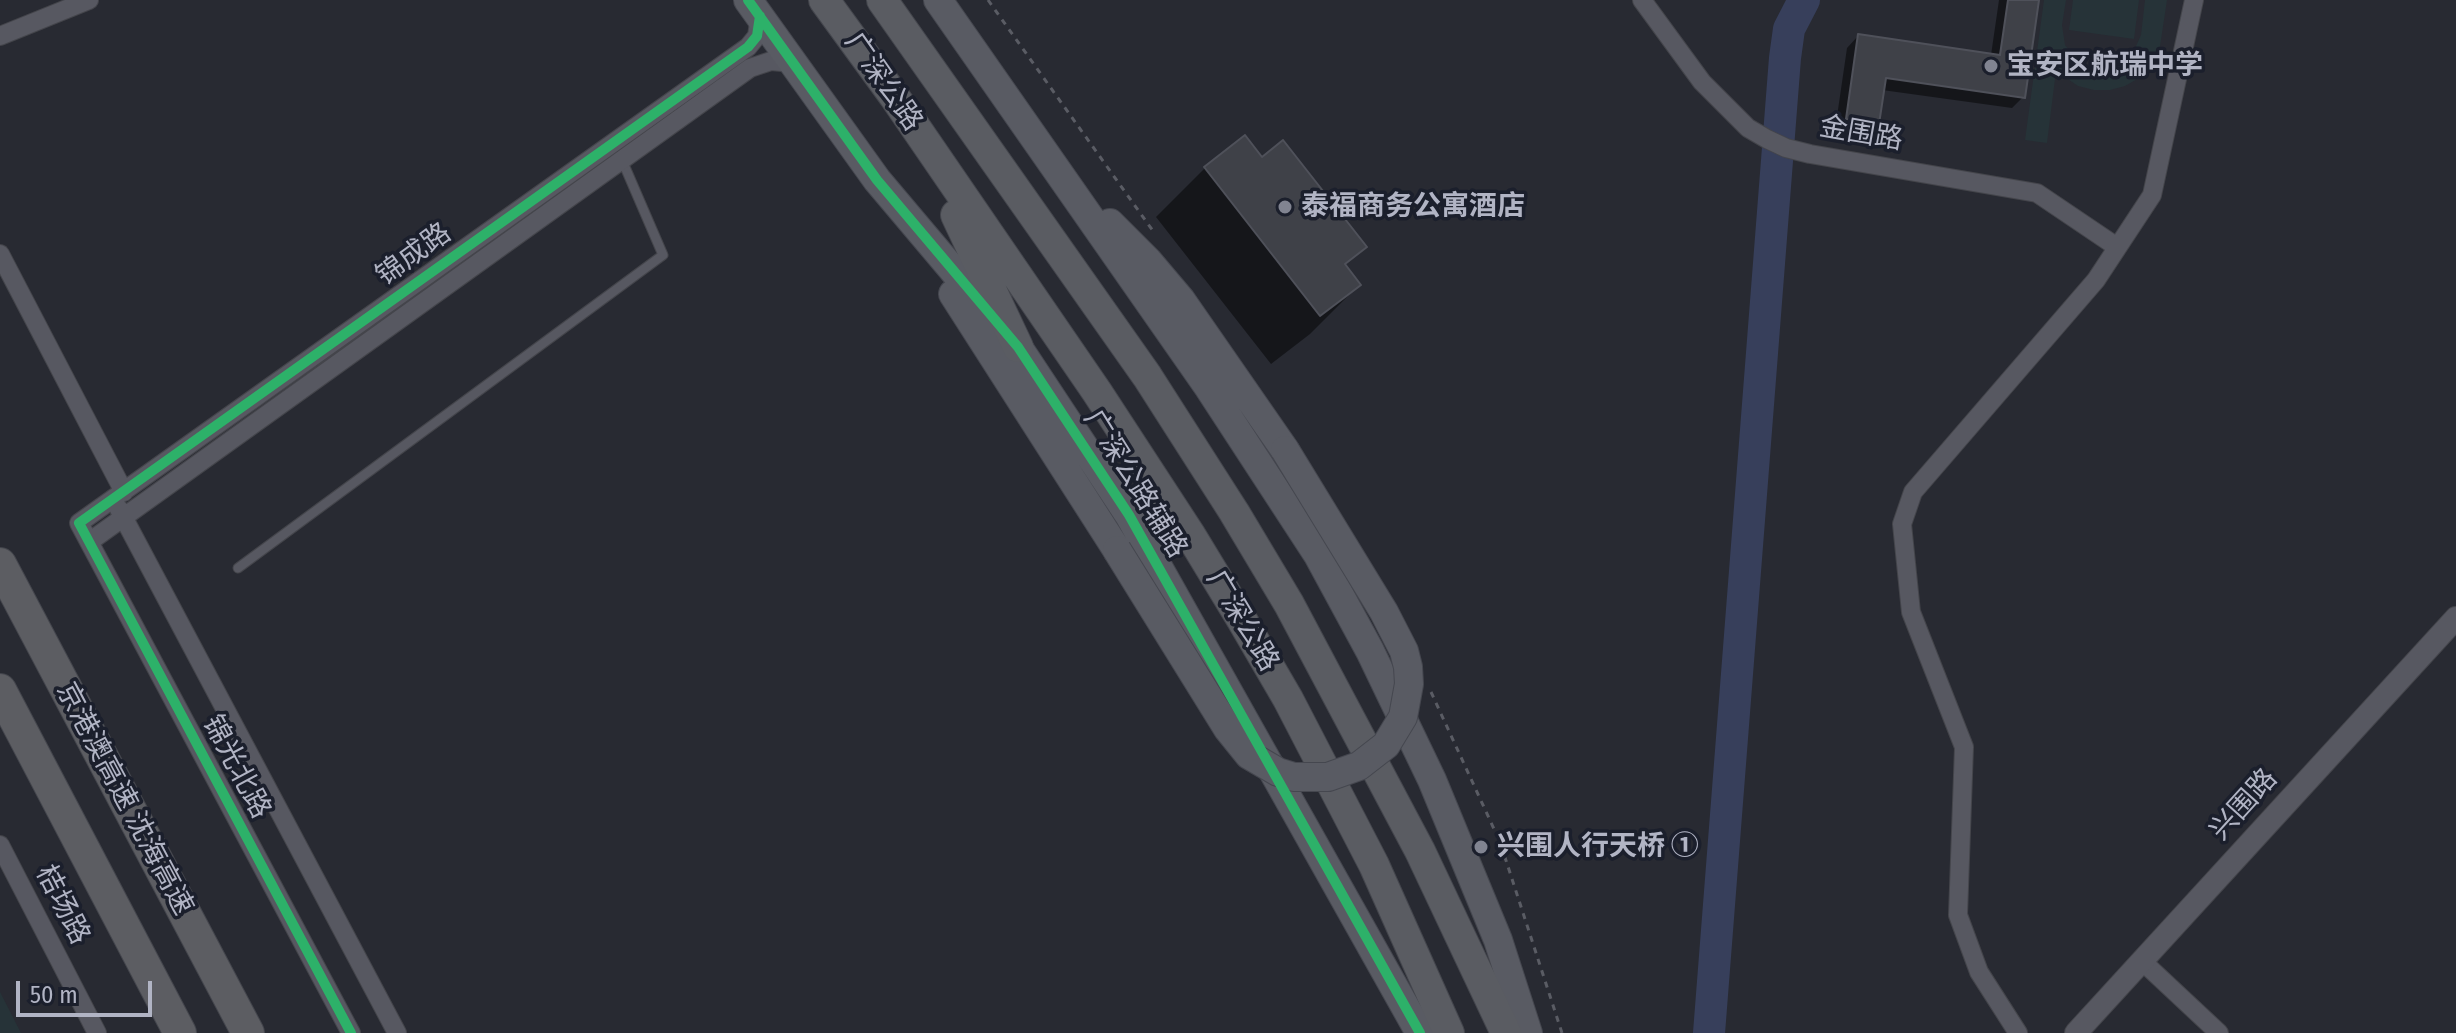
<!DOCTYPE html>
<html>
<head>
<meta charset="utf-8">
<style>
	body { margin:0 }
	#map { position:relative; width:2456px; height:1033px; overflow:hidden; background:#282a32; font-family:"Fira Sans Condensed",sans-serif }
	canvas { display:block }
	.scale { position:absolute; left:16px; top:981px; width:136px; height:36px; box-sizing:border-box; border:4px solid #b1b4c4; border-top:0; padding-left:10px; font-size:24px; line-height:28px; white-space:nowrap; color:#b1b4c4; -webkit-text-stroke:6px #1b1f2c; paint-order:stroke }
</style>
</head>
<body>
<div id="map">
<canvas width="2456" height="1033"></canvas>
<div class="scale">50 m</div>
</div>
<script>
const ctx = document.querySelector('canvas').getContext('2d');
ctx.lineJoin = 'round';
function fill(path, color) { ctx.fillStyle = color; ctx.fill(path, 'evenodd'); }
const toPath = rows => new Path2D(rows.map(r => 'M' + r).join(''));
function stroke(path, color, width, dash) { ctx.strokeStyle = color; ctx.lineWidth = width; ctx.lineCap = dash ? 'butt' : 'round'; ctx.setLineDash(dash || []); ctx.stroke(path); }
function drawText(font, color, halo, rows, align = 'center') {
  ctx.font = font + ' "Fira Sans Condensed","Noto Sans SC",sans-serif'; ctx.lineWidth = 7; ctx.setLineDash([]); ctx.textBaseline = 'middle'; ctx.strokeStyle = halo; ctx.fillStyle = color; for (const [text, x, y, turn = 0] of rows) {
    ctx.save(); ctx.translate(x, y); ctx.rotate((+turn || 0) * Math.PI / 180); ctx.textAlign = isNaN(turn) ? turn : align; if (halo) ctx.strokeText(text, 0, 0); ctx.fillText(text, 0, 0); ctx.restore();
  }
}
fill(toPath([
	[2044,0,2066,0,2062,25,2065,45,2078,61,2097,69,2117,66,2133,53,2141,35,2145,0,2167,0,2159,53,2151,67,2139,78,2125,86,2110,90,2094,90,2078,86,2056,71,2047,143,2025,140],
	[2073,0,2139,0,2134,39,2069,30],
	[0,992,21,1033,0,1033]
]), '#263338');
fill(toPath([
	[1999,0,2037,0,2023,97,2012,108,1882,90,1878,123,1866,134,1835,130,1847,48,1858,36,1991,55],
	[1245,138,1261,159,1364,247,1344,266,1359,285,1310,334,1271,364,1156,217,1205,168]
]), '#0007');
stroke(toPath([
	[1709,1033,1785,58,1789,29,1804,0]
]), '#373f5b', 32);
const building = toPath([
	[2008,0,2039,0,2025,98,1886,78,1879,124,1846,119,1858,34,2000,55,2008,0],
	[1245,135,1262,157,1283,140,1367,247,1345,264,1361,285,1320,316,1204,167,1245,135]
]);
fill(building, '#3f4148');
stroke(building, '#4f515a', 2);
const service = toPath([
	[238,568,663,255,622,160]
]);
const minor = toPath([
	[1642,0,1702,82,1748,128,1767,139,1786,148,1810,154,2037,193,2117,247],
	[0,36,89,0],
	[0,254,124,492],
	[119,509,397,1033],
	[89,542,750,68,771,61,793,63],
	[0,845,97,1033],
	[2142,961,2219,1033],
	[351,1033,79,523,748,47,757,36,760,16],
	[2018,1033,1979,972,1958,915,1964,747,1911,612,1902,524,1913,492,2096,280,2152,195,2194,0]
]);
const tertiary = toPath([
	[2076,1033,2456,618]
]);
const primary = toPath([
	[748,0,877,180,1018,347,1129,515,1420,1033],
	[938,0,1209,388,1318,555,1370,651,1432,780,1498,940,1528,1033],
	[1110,223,1148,261,1181,300,1285,450],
	[953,294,1117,550]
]);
const trunk = toPath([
	[824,0,894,96,1097,392,1191,536,1242,620,1288,699,1374,865,1449,1033],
	[882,0,1147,376,1234,512,1289,604,1420,851,1506,1033],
	[956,215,1018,347]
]);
const motorway = toPath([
	[0,564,248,1033],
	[0,690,180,1033]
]);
stroke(service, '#44454b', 11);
stroke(minor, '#44454b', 20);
stroke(tertiary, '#44454b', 24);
stroke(primary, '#45474f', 30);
stroke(trunk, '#44464d', 32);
stroke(motorway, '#44464d', 34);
stroke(toPath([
	[988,0,1153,231],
	[1431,692,1500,842,1562,1033]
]), '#5a5c64', 3, [6, 6]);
stroke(service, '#575861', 9);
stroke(minor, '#575861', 18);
stroke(tertiary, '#575861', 22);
stroke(primary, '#595b63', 28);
stroke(trunk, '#5a5c62', 30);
stroke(motorway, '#5c5d62', 32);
const primaryBridge = toPath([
	[1117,550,1228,729,1249,755,1278,772,1294,777,1328,777,1359,766,1386,745,1403,717,1409,684,1408,667,1404,651,1384,612,1285,450]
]);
stroke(primaryBridge, '#45474f', 30, []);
stroke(primaryBridge, '#595b63', 28);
stroke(toPath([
	[748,0,877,180,1018,347,1129,515,1420,1033],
	[351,1033,79,523,748,47,757,36,760,16]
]), '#2db169', 10);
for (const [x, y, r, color] of [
	[1991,66,8,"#818491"],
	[1285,207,8,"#818491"],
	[1481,847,8,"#818491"]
]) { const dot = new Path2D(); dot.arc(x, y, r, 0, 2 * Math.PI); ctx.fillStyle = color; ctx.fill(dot); stroke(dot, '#1b1f2c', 3); }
drawText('bold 28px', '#b1b4c4', '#1b1f2c', [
	["宝安区航瑞中学",2007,66],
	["泰福商务公寓酒店",1301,207],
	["兴围人行天桥 ①",1497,847]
], 'left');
drawText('28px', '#b1b4c4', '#1b1f2c', [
	["广深公路",883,82,55],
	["金围路",1861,134,10],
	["锦成路",414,255,-36],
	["广深公路辅路",1135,484,58],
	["广深公路",1242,621,59],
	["锦光北路",236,767,62],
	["京港澳高速 沈海高速",124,799,62],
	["兴围路",2244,805,-48],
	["桔场路",62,905,63]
]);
</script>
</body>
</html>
